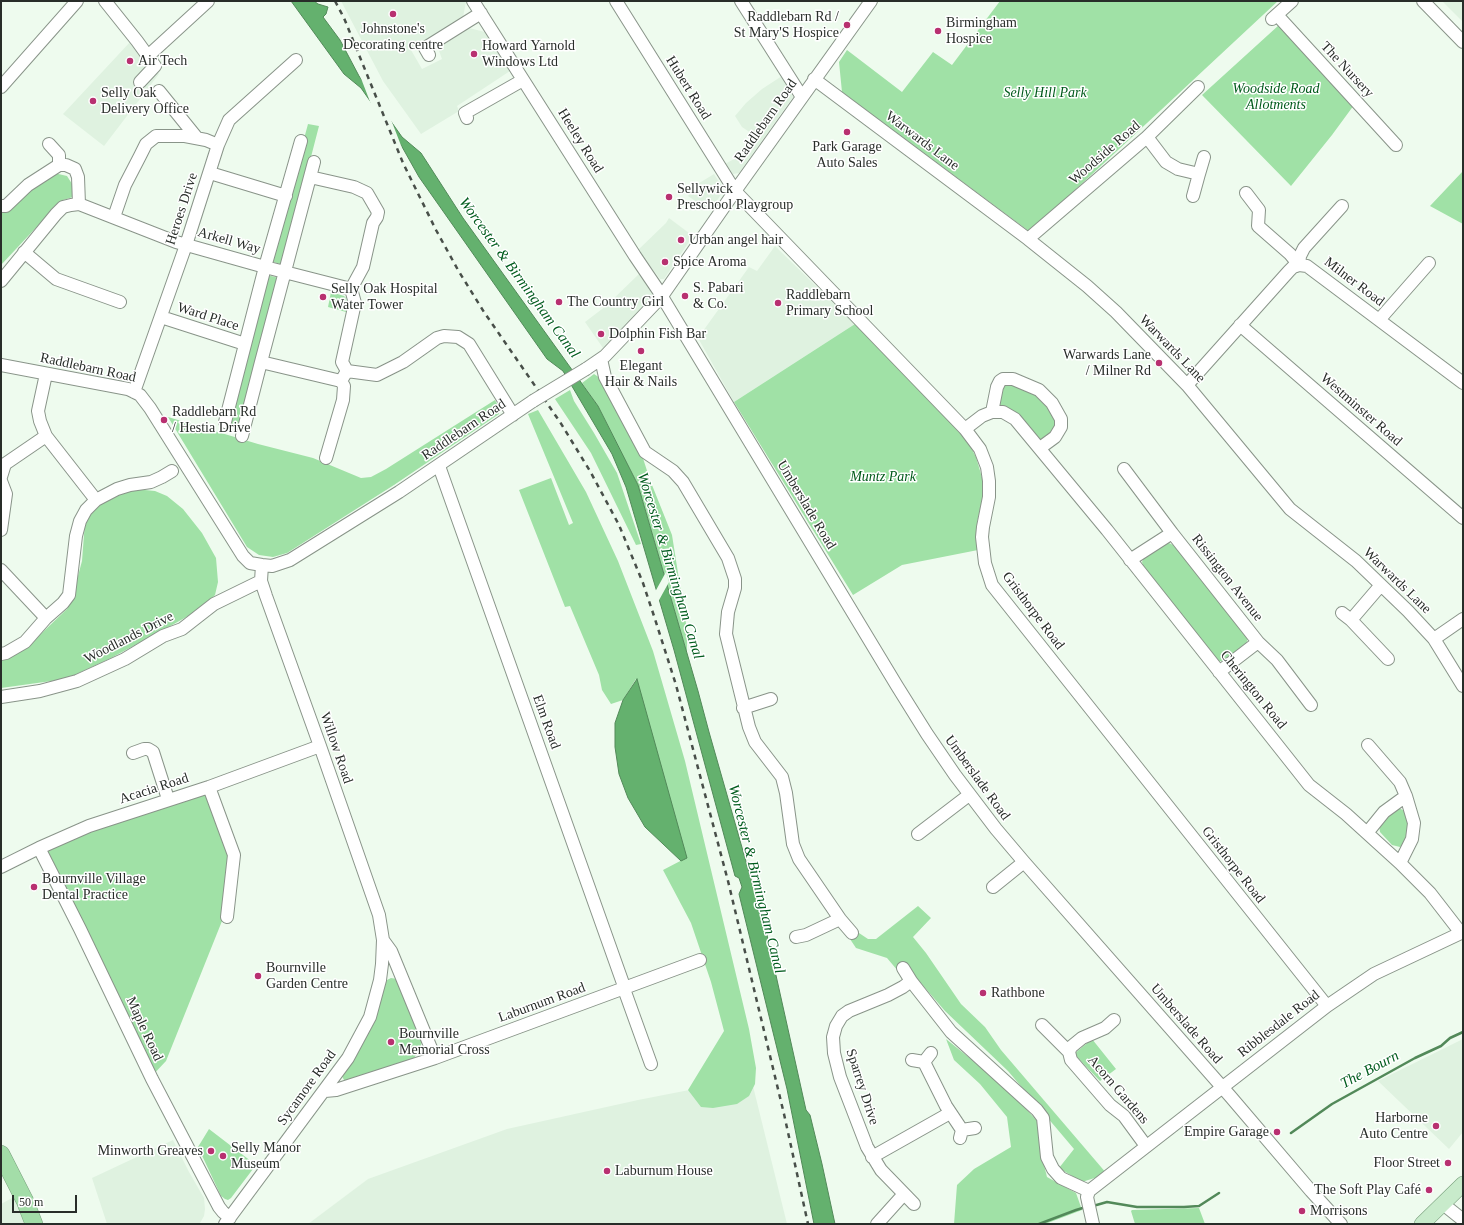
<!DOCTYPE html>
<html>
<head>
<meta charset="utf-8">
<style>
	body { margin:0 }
	#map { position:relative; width:1464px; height:1225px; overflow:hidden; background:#eefbee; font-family:Georgia,serif }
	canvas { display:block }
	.frame { position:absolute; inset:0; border:2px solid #282d29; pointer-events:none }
	.scale { position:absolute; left:12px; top:1195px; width:65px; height:18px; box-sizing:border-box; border:2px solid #282d29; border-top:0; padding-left:5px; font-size:12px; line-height:14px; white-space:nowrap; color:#282d29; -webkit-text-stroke:3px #fff; paint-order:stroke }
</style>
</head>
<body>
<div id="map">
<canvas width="1464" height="1225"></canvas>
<div class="frame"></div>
<div class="scale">50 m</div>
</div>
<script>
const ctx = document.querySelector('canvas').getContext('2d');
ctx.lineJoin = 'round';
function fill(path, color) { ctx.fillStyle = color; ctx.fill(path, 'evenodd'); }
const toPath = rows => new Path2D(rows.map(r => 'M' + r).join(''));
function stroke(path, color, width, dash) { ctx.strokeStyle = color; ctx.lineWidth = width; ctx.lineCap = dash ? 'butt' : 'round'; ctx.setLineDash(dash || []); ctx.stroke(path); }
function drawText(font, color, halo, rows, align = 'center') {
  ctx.font = font + ' Georgia,serif'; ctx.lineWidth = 3; ctx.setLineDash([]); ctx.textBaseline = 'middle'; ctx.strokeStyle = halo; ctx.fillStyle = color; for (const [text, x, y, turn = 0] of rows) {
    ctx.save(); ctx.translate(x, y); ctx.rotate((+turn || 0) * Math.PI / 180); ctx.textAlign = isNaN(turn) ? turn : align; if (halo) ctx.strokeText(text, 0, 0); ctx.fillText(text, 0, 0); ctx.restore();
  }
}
fill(toPath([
	[341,1,466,1,466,2,463,17,411,50,422,69,442,59,438,48,469,28,485,32,510,71,457,106,459,111,421,134,383,81],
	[1442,1,1463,1,1463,22],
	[131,41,159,74,104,146,63,114],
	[782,76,793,97,739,173,733,174,725,164,745,153,751,133,742,127,735,116,746,103,762,89],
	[714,174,724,190,710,211,688,196,696,185],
	[669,218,693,236,664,279,660,279,638,250,666,223],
	[775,246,855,324,734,402,698,338,749,267,757,271],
	[641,272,652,291,651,301,603,348,585,322,606,306],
	[1463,1039,1463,1132,1449,1149,1378,1081],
	[751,1078,787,1224,308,1224,368,1179,507,1129,638,1100],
	[173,1140,189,1172,204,1198,205,1209,204,1216,200,1223,107,1224,92,1178],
	[14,1197,27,1224,1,1224,1,1204]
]), '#dff2e0');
fill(toPath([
	[1000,1,1278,1,1030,232,842,92,839,62,847,50,902,92,933,52,952,65],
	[1279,25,1354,105,1332,135,1291,186,1202,95],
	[308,124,319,126,283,265,271,261],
	[1463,171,1463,224,1430,206],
	[54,173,67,176,74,187,73,197,63,200,45,218,1,265,1,213],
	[267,275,279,278,238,429,226,426],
	[331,292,344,296,346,298,348,306,346,312,328,307],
	[855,324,966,438,976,457,983,481,983,496,977,523,978,550,902,565,853,595,734,402],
	[594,374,603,380,640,449,650,480,672,535,687,630,687,653,638,485,598,406,582,383],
	[1007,383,1037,393,1056,418,1056,424,1051,433,1038,442,999,410,1001,386],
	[570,390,574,401,594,433,617,473,641,544,636,545,591,453,555,399],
	[495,400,499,408,499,414,394,485,287,553,273,557,259,555,247,547,168,417,258,444,313,458,361,478,371,477,386,469],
	[538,410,586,492,618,561,653,651,685,761,749,1029,756,1068,755,1084,749,1096,737,1104,713,1108,701,1107,688,1090,724,1031,711,982,691,923,663,870,686,858,636,679,623,700,611,704,602,690,599,675,570,606,565,607,519,490,551,478,569,525,573,523,528,414],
	[135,489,155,491,167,496,183,509,202,533,216,558,218,582,215,595,202,608,174,624,111,658,66,679,1,688,1,660,25,649,67,609,71,602,82,561,85,522,94,509,113,497],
	[1169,543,1175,546,1248,638,1245,648,1227,661,1219,661,1144,568,1142,562,1144,557,1162,545],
	[207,790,231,856,224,916,166,1061,151,1077,45,847],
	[1393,809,1401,809,1409,814,1410,825,1405,845,1400,847,1392,845,1380,832,1379,825],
	[918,906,931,918,913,937,926,953,961,1004,985,1027,1001,1050,1107,1174,1082,1182,1059,1168,1074,1149,1008,1071,945,1011,907,967,898,971,887,958,856,948,848,936,856,931,868,939,876,939],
	[391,978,397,979,422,1042,419,1051,414,1058,348,1082,344,1080,342,1076,385,981],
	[946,1039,998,1081,1027,1110,1038,1122,1042,1157,1047,1177,1076,1193,1082,1210,1045,1224,954,1224,957,1185,974,1169,1011,1147,1007,1117,980,1084,954,1060],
	[1092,1039,1116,1069,1100,1081,1074,1054],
	[209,1129,256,1165,231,1198,228,1200,225,1199,221,1196,198,1147],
	[1199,1208,1205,1224,1135,1224,1131,1211,1132,1210]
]), '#a0e1a6');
const water = toPath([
	[291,1,314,1,318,4,328,7,326,14,323,17,340,40,359,76,402,137,421,153,463,218,598,406,638,485,698,691,709,732,767,935,806,1110,810,1115,822,1164,835,1224,814,1224,787,1089,739,894,742,887,739,878,735,876,674,650,626,487,612,454,563,371,547,359,419,177,401,145,361,88,344,74,291,1],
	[637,679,687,858,681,861,645,827,628,798,619,774,615,747,615,723,623,700,637,679]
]);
fill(water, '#64b16e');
stroke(water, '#528959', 1);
fill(toPath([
	[357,68,390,117,402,148,374,112],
	[666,572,669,582,658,602,655,592]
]), '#eefbee');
stroke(toPath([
	[1291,1133,1332,1104,1415,1058,1441,1046,1450,1038,1463,1032],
	[1093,1206,1107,1202,1137,1207,1184,1207,1199,1206,1219,1193],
	[1039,1224,1076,1210,1086,1207]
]), '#528959', 2.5);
const minor = toPath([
	[105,1,137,41,155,66,140,82],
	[473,1,635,256,658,290,897,686,927,734,955,775,996,829,1024,862,1230,1096,1311,1191,1341,1224],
	[616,1,735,191,965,429,980,449,987,467,989,481,989,497,983,527,982,537,985,563,992,585,1327,1006],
	[741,1,802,97],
	[1423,1,1463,42],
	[1277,15,1396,145],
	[1272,19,1292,1],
	[429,55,425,48,481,13],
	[148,56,208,1],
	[814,79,1028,239,1087,286,1116,312,1187,385,1290,509,1356,561,1408,611,1434,639,1463,686],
	[1,87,77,1],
	[159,91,197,138],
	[467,118,465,113,523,80],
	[1147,137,1166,162,1178,169,1199,174,1204,157],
	[49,144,59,155,59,165],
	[210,173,286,196],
	[310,177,314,162],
	[1246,193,1259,210,1258,226,1290,254,1299,265],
	[1193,196,1199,174],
	[1,206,6,206,28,185,59,165,66,165,75,169,78,177,79,204],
	[114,217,125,185,140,156,146,144,156,136,185,136,206,140,218,145],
	[1028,239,1147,137,1198,87],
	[24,252,56,279,120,302],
	[1299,265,1300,256,1304,248,1342,206],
	[1,281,56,214,63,207,71,205,79,204,176,242,265,267,351,289],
	[161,317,245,344],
	[1379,320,1429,263],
	[1240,325,1463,518],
	[601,359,605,377,645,452,673,471,683,482,728,558,735,579,735,588,728,612,726,634,749,727,755,742,782,777,786,793,793,844,799,859,840,919,852,933],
	[1,365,128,389,140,395,150,408,243,556,250,563,262,565,272,566,290,560,399,492,533,401],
	[586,369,605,356,662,296,735,191,871,1],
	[347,371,377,375,403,362,437,338,444,336,458,337,469,344,513,415],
	[46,374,38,411,40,421,46,436,96,500],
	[1187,385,1289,271,1293,267,1299,265,1307,266,1463,383],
	[134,392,186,245,218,145,229,120,296,60],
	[992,412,997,387,1000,381,1003,379,1013,379,1039,390,1052,403,1061,419,1061,427,1055,437,1040,448],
	[225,422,265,267,301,141],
	[965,429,982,416,992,412,1003,412,1015,419,1107,530,1309,785,1346,814,1400,863,1430,893,1461,933],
	[242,436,261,362],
	[326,458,343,400,344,386,341,381,347,371,342,362,355,303,351,289,363,267,373,223,377,217,378,212,367,193,354,187,310,177,261,362,341,381],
	[439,466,625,989],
	[1124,469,1172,533],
	[1,477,5,464,46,436],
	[1,481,6,494,1,530],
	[1130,560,1172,533,1258,642,1277,660,1311,705],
	[1,570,46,618],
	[1342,613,1351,620,1388,659],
	[1351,620,1381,585],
	[1434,639,1463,619],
	[1,654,6,653,25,642,46,618,63,603,69,595,76,536,80,521,86,510,96,500,117,489,130,485,151,482,162,477,172,471],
	[1219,672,1258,642],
	[1,697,40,691,77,681,125,659,163,636,182,629,214,604,261,581],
	[743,708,771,699],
	[1368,745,1400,782,1406,796],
	[133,753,144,749,148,749,153,752,168,799],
	[209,787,234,855,227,917],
	[1367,833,1384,812,1406,796,1414,823,1412,839,1400,863],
	[918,834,969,795],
	[39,848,80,929,152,1079,219,1207,223,1212,230,1218],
	[1,867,39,848,89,826,209,787,320,746],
	[993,887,1024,862],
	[796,937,806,935,840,919],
	[383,940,391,951,435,1058],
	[903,968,911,981,951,1032,1037,1110,1043,1118,1047,1157,1053,1169,1061,1178,1089,1191],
	[911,981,903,987,888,995,849,1011,842,1016,836,1026,833,1037,834,1053,840,1077,867,1147,881,1170,914,1204],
	[624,989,651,1064],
	[1042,1025,1069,1052,1071,1060,1110,1105,1124,1116,1146,1146],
	[1069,1052,1071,1047,1082,1038,1105,1028,1114,1020],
	[931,1053,924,1062,946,1106,962,1130,960,1138],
	[912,1060,924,1062],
	[325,1091,336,1090,435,1058,700,960],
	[962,1130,975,1128],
	[872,1157,950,1113],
	[1089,1191,1327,1006,1374,974,1463,932],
	[1089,1191,1087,1197,1093,1224],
	[1443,1204,1463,1220],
	[225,1224,348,1058,370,1017,380,980,382,964,383,940,379,915,320,746,266,596,261,581,262,565],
	[877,1224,904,1194]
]);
const major = toPath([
	[1422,1224,1463,1184]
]);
const highway = toPath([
	[1,1154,25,1201,34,1224]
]);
stroke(minor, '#899489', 14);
stroke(major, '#789f7c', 16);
stroke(highway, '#789f7c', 18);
stroke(minor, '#fff', 12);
stroke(major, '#c8ebcb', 15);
stroke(highway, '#a3dda8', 17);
stroke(toPath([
	[335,1,344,18,403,163,436,230,458,270,484,312,560,422,590,471,619,525,643,583,655,619,676,685,728,881,784,1114,808,1224]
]), '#484f49', 2.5, [5, 5]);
const minorBridge = toPath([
	[533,401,586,369]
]);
stroke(minorBridge, '#899489', 14, []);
stroke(minorBridge, '#fff', 12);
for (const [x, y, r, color] of [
	[393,14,4,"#b83070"],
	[847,25,4,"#b83070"],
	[938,31,4,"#b83070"],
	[474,54,4,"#b83070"],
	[130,61,4,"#b83070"],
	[93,101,4,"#b83070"],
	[847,132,4,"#b83070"],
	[669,197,4,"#b83070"],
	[681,240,4,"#b83070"],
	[665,262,4,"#b83070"],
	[685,296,4,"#b83070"],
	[323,297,4,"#b83070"],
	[559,302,4,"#b83070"],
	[778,303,4,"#b83070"],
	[601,334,4,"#b83070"],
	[641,351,4,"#b83070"],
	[1159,363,4,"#b83070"],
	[164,420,4,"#b83070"],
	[34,887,4,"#b83070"],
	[258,976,4,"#b83070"],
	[983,993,4,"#b83070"],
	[391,1042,4,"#b83070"],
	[1436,1126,4,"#b83070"],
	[1277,1132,4,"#b83070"],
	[211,1151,4,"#b83070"],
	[223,1156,4,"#b83070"],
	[1448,1163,4,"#b83070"],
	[607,1171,4,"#b83070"],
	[1429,1190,4,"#b83070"],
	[1302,1211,4,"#b83070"]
]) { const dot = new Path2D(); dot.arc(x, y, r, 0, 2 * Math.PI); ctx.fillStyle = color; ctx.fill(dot); stroke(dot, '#fff', 1.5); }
drawText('14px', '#282d29', '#fff', [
	["Raddlebarn Rd /",839,17,"right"],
	["St Mary'S Hospice",839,33,"right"],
	["Birmingham",946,23],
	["Hospice",946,39],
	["Johnstone's",393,29,"center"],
	["Decorating centre",393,45,"center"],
	["Howard Yarnold",482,46],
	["Windows Ltd",482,62],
	["Air Tech",138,61],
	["Selly Oak",101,93],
	["Delivery Office",101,109],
	["Park Garage",847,147,"center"],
	["Auto Sales",847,163,"center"],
	["Sellywick",677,189],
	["Preschool Playgroup",677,205],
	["Urban angel hair",689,240],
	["Spice Aroma",673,262],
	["S. Pabari",693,288],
	["& Co.",693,304],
	["Selly Oak Hospital",331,289],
	["Water Tower",331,305],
	["Raddlebarn",786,295],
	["Primary School",786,311],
	["The Country Girl",567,302],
	["Dolphin Fish Bar",609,334],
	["Warwards Lane",1151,355,"right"],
	["/ Milner Rd",1151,371,"right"],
	["Elegant",641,366,"center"],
	["Hair & Nails",641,382,"center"],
	["Raddlebarn Rd",172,412],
	["/ Hestia Drive",172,428],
	["Bournville Village",42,879],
	["Dental Practice",42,895],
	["Bournville",266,968],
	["Garden Centre",266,984],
	["Rathbone",991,993],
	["Bournville",399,1034],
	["Memorial Cross",399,1050],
	["Harborne",1428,1118,"right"],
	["Auto Centre",1428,1134,"right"],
	["Empire Garage",1269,1132,"right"],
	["Selly Manor",231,1148],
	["Museum",231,1164],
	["Minworth Greaves",203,1151,"right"],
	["Floor Street",1440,1163,"right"],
	["Laburnum House",615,1171],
	["The Soft Play Café",1421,1190,"right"],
	["Morrisons",1310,1211]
], 'left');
drawText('14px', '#282d29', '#fff', [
	["The Nursery",1347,70,47],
	["Hubert Road",688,88,58],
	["Raddlebarn Road",766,121,-55],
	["Heeley Road",580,141,58],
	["Warwards Lane",922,141,37],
	["Woodside Road",1105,153,-41],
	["Heroes Drive",182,209,-72],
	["Arkell Way",229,241,16],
	["Milner Road",1354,282,37],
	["Ward Place",208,317,18],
	["Warwards Lane",1172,349,46],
	["Raddlebarn Road",88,368,12],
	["Westminster Road",1361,410,41],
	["Raddlebarn Road",464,430,-34],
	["Umberslade Road",806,505,59],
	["Rissington Avenue",1227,578,52],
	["Warwards Lane",1397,581,44],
	["Gristhorpe Road",1033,611,53],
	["Woodlands Drive",129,638,-27],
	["Cherington Road",1253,690,51],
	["Elm Road",546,722,70],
	["Willow Road",336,748,71],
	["Umberslade Road",977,778,54],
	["Acacia Road",154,789,-18],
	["Gristhorpe Road",1233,865,52],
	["Laburnum Road",542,1003,-20],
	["Umberslade Road",1186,1024,49],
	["Ribblesdale Road",1279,1024,-38],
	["Maple Road",144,1029,65],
	["Sparrey Drive",862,1087,72],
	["Sycamore Road",307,1088,-54],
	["Acorn Gardens",1118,1090,49]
]);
drawText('italic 14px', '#005a1b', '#fff', [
	["Woodside Road",1276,89],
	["Allotments",1276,105],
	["Selly Hill Park",1045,93],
	["Muntz Park",883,477]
]);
drawText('italic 15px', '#005c1d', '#fff', [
	["Worcester & Birmingham Canal",519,278,54],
	["Worcester & Birmingham Canal",670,566,73],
	["Worcester & Birmingham Canal",756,879,76],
	["The Bourn",1370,1070,-28]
]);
</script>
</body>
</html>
